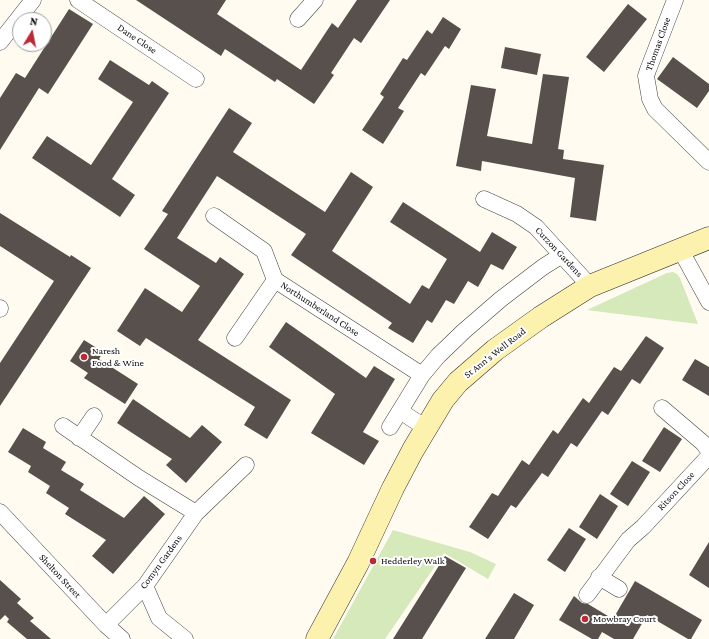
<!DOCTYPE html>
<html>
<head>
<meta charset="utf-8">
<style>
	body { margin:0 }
	#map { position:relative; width:709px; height:639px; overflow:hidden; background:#fffbf1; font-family:"Crimson Pro",serif }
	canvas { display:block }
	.north { position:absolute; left:12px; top:12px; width:40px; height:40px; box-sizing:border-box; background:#fff; border:1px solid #9f9f9f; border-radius:50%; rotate:10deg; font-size:11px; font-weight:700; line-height:16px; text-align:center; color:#0f0f0f }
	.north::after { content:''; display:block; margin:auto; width:14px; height:18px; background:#bc2a36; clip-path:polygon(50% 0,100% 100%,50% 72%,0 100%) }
</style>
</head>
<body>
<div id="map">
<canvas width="709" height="639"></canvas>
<div class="north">N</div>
</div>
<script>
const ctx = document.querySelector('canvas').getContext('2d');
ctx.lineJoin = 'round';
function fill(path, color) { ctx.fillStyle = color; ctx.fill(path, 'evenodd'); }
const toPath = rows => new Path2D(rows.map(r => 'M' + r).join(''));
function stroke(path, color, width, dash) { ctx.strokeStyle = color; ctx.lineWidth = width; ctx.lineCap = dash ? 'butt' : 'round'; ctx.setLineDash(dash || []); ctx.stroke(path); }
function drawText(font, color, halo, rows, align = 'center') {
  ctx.font = font + ' "Crimson Pro",serif'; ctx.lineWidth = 4; ctx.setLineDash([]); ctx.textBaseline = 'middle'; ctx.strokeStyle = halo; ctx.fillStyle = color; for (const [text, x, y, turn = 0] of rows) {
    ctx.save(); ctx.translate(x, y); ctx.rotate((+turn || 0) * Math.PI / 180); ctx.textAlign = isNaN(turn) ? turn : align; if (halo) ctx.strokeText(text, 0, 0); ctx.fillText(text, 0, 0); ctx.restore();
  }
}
fill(toPath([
	[673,272,677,274,680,278,698,324,587,310,667,273],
	[393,530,470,552,496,564,488,579,444,553,385,639,333,639]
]), '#d5e9bb');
fill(toPath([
	[136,0,226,0,217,14,301,70,332,23,338,28,357,0,390,0,361,43,354,38,331,73,334,75,314,104,277,79,275,82,225,49,221,56],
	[628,4,647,19,604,72,586,57],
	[69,9,93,24,48,94,39,88,0,150,0,98,16,73,25,78],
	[443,17,461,29,449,49,445,46,425,76,421,73,398,108,404,111,383,144,362,130,384,97,380,94,403,58,407,60,427,30,432,34],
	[505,47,541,54,537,75,501,68],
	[673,57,709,84,709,91,697,108,657,79],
	[110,60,149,85,152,81,169,93,112,179,135,195,120,217,32,158,47,136,91,165,133,102,98,79],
	[543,74,569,77,558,149,564,150,563,159,604,165,596,221,570,217,575,178,482,161,481,171,456,166,471,85,496,89,487,136,532,144],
	[229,108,252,123,233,152,325,212,351,172,373,187,332,251,410,304,422,285,429,289,447,259,390,222,403,202,480,252,492,232,517,247,503,270,491,264,478,287,468,281,454,304,446,300,432,323,427,320,413,343,388,328,392,323,291,255,306,234,217,176,177,238,216,263,220,257,244,274,198,340,291,400,267,439,244,425,255,407,146,338,140,346,117,331,145,288,182,312,200,286,144,249,168,214,162,211],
	[0,213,70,257,71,255,91,268,0,406,0,363,54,281,0,246],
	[286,322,366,378,374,366,395,379,363,432,379,441,364,465,311,433,335,394,269,347],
	[646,336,664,348,640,384,632,379,608,415,602,411,577,447,571,443,548,477,542,473,516,508,511,505,488,539,469,527,492,493,498,496,522,460,529,465,553,430,558,434,583,398,589,403,614,367,621,371],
	[84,340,103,352,99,359,138,384,125,404,84,378,88,373,70,361],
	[695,359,709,367,709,396,682,380],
	[133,399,190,438,202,425,222,442,186,483,166,465,172,459,117,423],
	[664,427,682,439,660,472,642,461],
	[23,428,46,442,43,448,66,462,61,470,84,484,80,490,124,518,144,496,165,514,113,574,92,556,106,540,65,514,69,508,46,493,50,486,28,472,31,466,8,452],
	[632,461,650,472,628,506,610,494],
	[600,494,618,506,597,539,579,527],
	[569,528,586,539,565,572,547,560],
	[709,542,709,588,689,575],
	[445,556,466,568,422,639,393,639],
	[0,580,21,599,17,603,34,618,30,621,51,639,27,639,7,622,9,619,5,615,0,620],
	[635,581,702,620,691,639,688,639,647,615,633,639,614,639,602,632,598,639,592,639,559,620,574,596,582,603,588,604,613,619],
	[514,593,534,605,514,639,485,639]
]), '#58504c');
const street = toPath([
	[78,0,196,79],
	[675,0,648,70,646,76,650,99,655,109,709,162],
	[298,19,315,0],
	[0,42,33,0],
	[484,199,517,214,536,227,590,286],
	[214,216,264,251,275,280,422,375],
	[680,249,709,302],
	[0,308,0,309],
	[235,338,275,280],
	[662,408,703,443,709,451],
	[400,411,426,428],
	[63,426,139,478,196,513],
	[390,427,422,375,438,356,464,331,501,299,543,267,562,255],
	[79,438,94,416],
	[0,512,106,625,122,639],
	[599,577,619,589],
	[145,586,159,618,185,639],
	[587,595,628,540,643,527,709,456],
	[106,625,145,586,196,513,246,465]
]);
const secondary = toPath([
	[317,639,358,563,393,488,413,450,443,400,458,382,495,350,541,317,590,286,709,238]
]);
stroke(street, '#424242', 17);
stroke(secondary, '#313131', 23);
stroke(street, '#fff', 16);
stroke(secondary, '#fdf1ae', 22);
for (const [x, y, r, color] of [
	[84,357,4,"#bc2a36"],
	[373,561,4,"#bc2a36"],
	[585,619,4,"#bc2a36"]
]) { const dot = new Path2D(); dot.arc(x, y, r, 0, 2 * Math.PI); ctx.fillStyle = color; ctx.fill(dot); stroke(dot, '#fff', 1.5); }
drawText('10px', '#0f0f0f', '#fff', [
	["Dane Close",137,39,34],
	["Thomas Close",658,44,-70],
	["Curzon Gardens",559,252,47],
	["Northumberland Close",320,309,33],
	["St Ann's Well Road",495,353,-38],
	["Ritson Close",676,491,-47],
	["Comyn Gardens",161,562,-54],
	["Shelton Street",60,576,47]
]);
drawText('10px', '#0f0f0f', '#fff', [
	["Naresh",92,351],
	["Food & Wine",92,363],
	["Hedderley Walk",381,561],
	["Mowbray Court",593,619]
], 'left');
</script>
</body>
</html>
